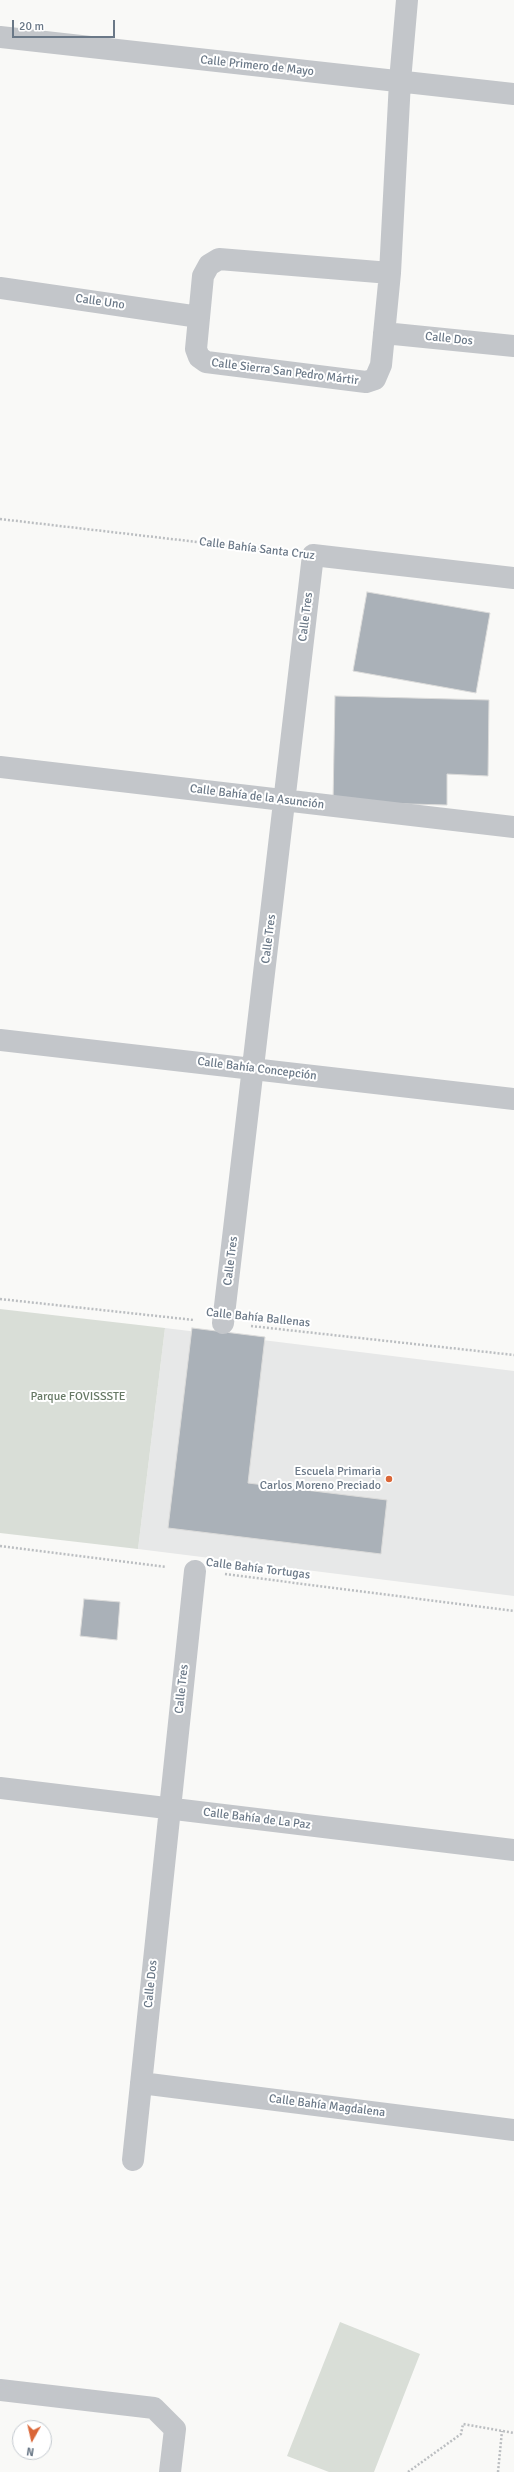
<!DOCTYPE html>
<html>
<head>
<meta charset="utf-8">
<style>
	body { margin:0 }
	#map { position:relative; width:514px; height:2472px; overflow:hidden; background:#f9f9f7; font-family:Signika,sans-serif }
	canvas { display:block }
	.north { position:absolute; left:12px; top:2420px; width:40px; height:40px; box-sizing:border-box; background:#fff; border:1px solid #c3c9cf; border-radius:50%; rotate:188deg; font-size:11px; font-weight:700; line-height:16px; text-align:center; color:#6a7887 }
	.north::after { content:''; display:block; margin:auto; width:14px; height:18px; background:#da6637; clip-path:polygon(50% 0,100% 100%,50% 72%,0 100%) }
	.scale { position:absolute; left:12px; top:20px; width:103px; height:18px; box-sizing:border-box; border:2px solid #6a7887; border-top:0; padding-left:5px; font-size:12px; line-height:14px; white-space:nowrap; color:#6a7887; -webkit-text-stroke:3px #fff; paint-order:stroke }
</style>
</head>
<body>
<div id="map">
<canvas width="514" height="2472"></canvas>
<div class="north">N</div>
<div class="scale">20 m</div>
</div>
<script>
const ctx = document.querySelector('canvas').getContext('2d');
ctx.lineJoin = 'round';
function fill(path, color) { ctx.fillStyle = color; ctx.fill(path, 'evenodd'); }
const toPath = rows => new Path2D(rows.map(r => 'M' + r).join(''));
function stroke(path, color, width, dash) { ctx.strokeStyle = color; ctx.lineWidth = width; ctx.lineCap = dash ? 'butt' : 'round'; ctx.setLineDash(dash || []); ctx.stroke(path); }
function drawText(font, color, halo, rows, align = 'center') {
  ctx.font = font + ' Signika,sans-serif'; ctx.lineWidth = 4; ctx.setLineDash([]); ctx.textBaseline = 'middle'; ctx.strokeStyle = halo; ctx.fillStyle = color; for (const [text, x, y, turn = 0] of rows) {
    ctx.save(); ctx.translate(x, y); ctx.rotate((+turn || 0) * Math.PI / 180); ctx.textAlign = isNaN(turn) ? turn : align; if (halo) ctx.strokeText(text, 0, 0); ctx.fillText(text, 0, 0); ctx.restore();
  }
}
fill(toPath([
	[165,1328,514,1371,514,1596,138,1549]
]), '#e7e8e8');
fill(toPath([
	[0,1309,165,1328,138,1549,0,1533],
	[340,2322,420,2354,374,2472,329,2472,287,2456]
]), '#d9ded7');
const building = toPath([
	[367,592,490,613,476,693,353,671,367,592],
	[335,696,489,700,488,776,447,774,447,805,333,802,335,696],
	[192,1328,265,1337,248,1483,387,1500,381,1554,168,1528,192,1328],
	[84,1599,120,1602,117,1640,80,1636,84,1599]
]);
fill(building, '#aab1b8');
stroke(building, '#dbdbda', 1);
stroke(toPath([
	[0,519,283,552],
	[0,1299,194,1320],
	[251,1326,514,1355],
	[0,1546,166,1567],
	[225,1574,514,1611],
	[408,2472,461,2434,463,2424,514,2433],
	[498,2472,502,2431]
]), '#bbbec1', 2.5, [2, 2]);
stroke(toPath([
	[0,37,514,94],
	[390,273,219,259,209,265,203,276,196,349,199,357,206,362,366,382,375,379,381,365,390,273,400,81,407,0],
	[0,288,199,317],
	[384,333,514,346],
	[0,767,514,827],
	[0,1040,514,1099],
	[223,1323,313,555,514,578],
	[0,1788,514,1850],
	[141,2083,514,2130],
	[133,2160,195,1571],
	[0,2390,154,2408,175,2429,170,2472]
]), '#c3c6ca', 22);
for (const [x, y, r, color] of [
	[389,1479,4,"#da6637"]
]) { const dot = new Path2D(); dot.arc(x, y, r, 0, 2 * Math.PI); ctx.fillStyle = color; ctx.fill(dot); stroke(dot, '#fff', 1.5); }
drawText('12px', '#6a7887', '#fff', [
	["Calle Primero de Mayo",257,66,6],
	["Calle Uno",100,302,8],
	["Calle Dos",449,339,6],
	["Calle Sierra San Pedro Mártir",285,372,7],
	["Calle Bahía Santa Cruz",257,549,7],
	["Calle Tres",306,617,-83],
	["Calle Bahía de la Asunción",257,797,7],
	["Calle Tres",269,939,-83],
	["Calle Bahía Concepción",257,1069,7],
	["Calle Tres",231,1261,-83],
	["Calle Bahía Ballenas",258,1318,6],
	["Calle Bahía Tortugas",258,1569,7],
	["Calle Tres",182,1689,-84],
	["Calle Bahía de La Paz",257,1819,7],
	["Calle Dos",151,1984,-84],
	["Calle Bahía Magdalena",327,2106,7]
]);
drawText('12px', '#677965', '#fff', [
	["Parque FOVISSSTE",78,1397]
]);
drawText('12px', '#6a7887', '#fff', [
	["Escuela Primaria",381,1472],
	["Carlos Moreno Preciado",381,1486]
], 'right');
</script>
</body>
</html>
